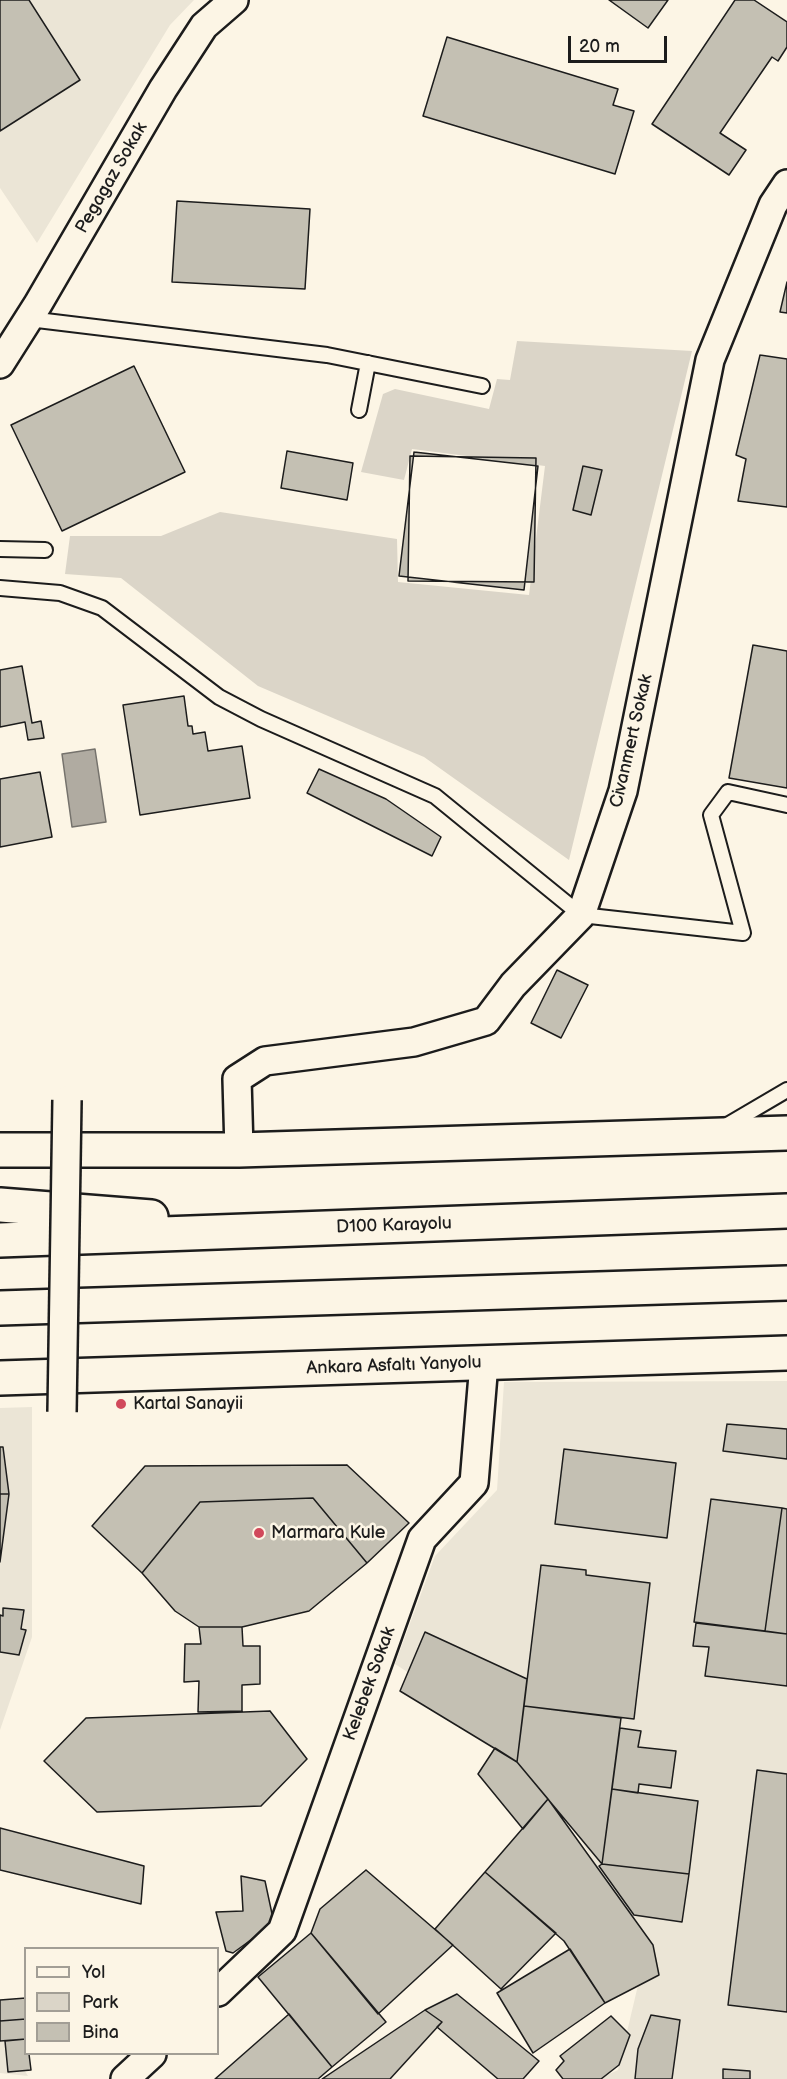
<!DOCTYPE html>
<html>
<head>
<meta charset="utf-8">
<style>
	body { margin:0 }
	#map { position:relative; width:787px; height:2079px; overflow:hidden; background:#fcf5e5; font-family:"Balsamiq Sans",sans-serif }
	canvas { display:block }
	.legend { position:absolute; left:24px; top:1947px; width:195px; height:108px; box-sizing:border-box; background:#fcf5e5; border:2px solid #a29e95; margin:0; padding:8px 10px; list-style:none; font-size:18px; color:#1c1c1c }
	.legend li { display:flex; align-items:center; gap:12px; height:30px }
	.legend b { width:30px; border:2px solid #a29e95 }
	.scale { position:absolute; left:568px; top:36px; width:99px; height:27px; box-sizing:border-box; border:3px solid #1c1c1c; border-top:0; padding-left:8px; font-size:18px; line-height:21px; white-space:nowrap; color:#1c1c1c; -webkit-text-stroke:4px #fcf5e5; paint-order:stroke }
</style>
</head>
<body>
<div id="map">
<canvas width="787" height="2079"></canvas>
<ul class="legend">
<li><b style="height:8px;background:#fcf5e5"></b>Yol</li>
<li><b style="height:16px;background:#dbd5c8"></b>Park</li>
<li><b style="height:16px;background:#c4c0b3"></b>Bina</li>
</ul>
<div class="scale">20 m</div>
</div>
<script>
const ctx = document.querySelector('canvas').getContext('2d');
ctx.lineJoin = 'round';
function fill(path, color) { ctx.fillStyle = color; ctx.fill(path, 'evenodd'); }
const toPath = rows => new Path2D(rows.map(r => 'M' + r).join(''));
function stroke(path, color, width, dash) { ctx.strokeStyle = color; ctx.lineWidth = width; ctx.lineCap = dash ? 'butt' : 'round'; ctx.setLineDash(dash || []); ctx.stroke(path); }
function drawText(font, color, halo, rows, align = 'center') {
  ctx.font = font + ' "Balsamiq Sans",sans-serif'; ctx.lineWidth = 5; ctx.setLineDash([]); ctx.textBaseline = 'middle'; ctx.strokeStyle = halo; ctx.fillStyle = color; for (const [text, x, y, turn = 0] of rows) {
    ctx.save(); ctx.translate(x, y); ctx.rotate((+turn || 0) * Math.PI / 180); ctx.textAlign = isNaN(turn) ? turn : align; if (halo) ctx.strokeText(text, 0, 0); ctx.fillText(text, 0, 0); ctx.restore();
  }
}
fill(toPath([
	[0,0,194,0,170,25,37,243,0,188],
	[787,1381,787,2079,598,2079,618,2070,647,1947,522,1746,395,1664,435,1556,497,1490,504,1382],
	[32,1407,32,1637,0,1730,0,1408],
	[0,2029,28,2076,0,2073]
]), '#ebe5d6');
fill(toPath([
	[517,341,692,351,569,860,424,757,258,686,121,578,65,574,70,536,161,536,220,512,397,539,398,582,529,595,545,466,412,449,404,480,361,472,383,394,395,389,489,409,497,379,510,380]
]), '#dbd5c8');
const water = toPath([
	[95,749,106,822,72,827,62,754,95,749]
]);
fill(water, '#b0aba1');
stroke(water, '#75726c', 1.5);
const building = toPath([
	[0,0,29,0,80,80,0,131,0,0],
	[609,0,668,0,648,28,609,0],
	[735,0,754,0,787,22,787,47,778,61,772,57,720,133,746,150,729,175,652,124,735,0],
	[447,37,618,89,613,105,634,111,615,174,423,116,447,37],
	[177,201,310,209,305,289,172,282,177,201],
	[787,282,787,313,780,312,787,282],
	[760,355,787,359,787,507,738,501,746,459,736,455,760,355],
	[134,366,185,472,62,531,11,425,134,366],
	[287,451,353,463,347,500,281,488,287,451],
	[414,452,538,466,524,590,399,576,414,452],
	[410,456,536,458,534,582,408,581,410,456],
	[583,466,602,470,591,515,573,510,583,466],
	[753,645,787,651,787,788,729,778,753,645],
	[22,666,32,723,41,721,44,738,28,740,25,722,0,727,0,670,22,666],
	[184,696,188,726,192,726,193,734,205,732,208,751,242,746,250,798,140,815,123,705,184,696],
	[319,769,386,799,441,837,432,856,307,793,319,769],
	[40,772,52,837,0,847,0,779,40,772],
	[557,970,588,985,561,1038,531,1023,557,970],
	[727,1424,787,1429,787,1459,723,1451,727,1424],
	[0,1447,3,1447,9,1494,0,1494,0,1447],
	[564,1449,676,1463,667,1538,555,1524,564,1449],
	[347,1465,409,1523,367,1563,313,1498,200,1502,142,1573,92,1526,145,1466,347,1465],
	[0,1494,9,1494,0,1562,0,1494],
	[313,1498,367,1563,309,1611,242,1627,199,1627,175,1611,142,1573,200,1502,313,1498],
	[711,1499,782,1508,765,1631,694,1622,711,1499],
	[782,1508,787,1509,787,1634,765,1631,782,1508],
	[541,1565,586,1570,586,1575,650,1583,634,1719,524,1706,541,1565],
	[3,1608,24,1610,21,1629,26,1630,19,1655,0,1652,0,1615,3,1616,3,1608],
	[696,1623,787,1634,787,1686,705,1676,709,1647,693,1646,696,1623],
	[199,1627,242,1627,243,1646,260,1646,260,1684,242,1685,242,1711,198,1712,199,1681,184,1682,185,1644,201,1644,199,1627],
	[425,1632,527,1679,517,1762,400,1691,425,1632],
	[524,1706,621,1718,602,1864,517,1762,524,1706],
	[270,1711,307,1759,261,1806,97,1812,44,1761,86,1718,270,1711],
	[620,1728,641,1731,638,1747,676,1751,671,1788,639,1784,638,1793,612,1789,620,1728],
	[495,1748,517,1762,548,1799,523,1829,478,1774,495,1748],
	[757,1770,787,1774,787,2012,728,2005,757,1770],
	[612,1789,698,1801,689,1874,602,1864,612,1789],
	[548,1799,653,1945,659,1975,605,2003,564,1941,485,1872,548,1799],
	[0,1828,144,1866,141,1904,0,1870,0,1828],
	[602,1864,689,1874,682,1922,634,1915,599,1866,602,1864],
	[366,1870,453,1945,378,2014,311,1933,320,1909,366,1870],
	[485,1872,556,1933,501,1989,435,1929,485,1872],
	[241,1876,265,1881,274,1923,233,1953,226,1951,216,1912,243,1911,241,1876],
	[311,1933,386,2022,332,2067,258,1977,311,1933],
	[570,1949,605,2003,533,2053,497,1993,570,1949],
	[457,1994,539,2061,523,2079,498,2079,437,2027,442,2022,425,2010,457,1994],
	[26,1998,26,2019,0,2021,0,2000,26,1998],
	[425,2010,442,2022,390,2079,322,2079,425,2010],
	[289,2014,332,2067,318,2079,215,2079,289,2014],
	[651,2015,680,2020,672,2079,635,2079,638,2049,651,2015],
	[611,2016,630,2035,619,2065,601,2079,563,2079,556,2070,564,2061,560,2056,611,2016],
	[26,2019,26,2039,0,2041,0,2021,26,2019],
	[26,2039,26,2054,29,2054,31,2070,8,2072,5,2041,26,2039],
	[723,2069,750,2071,750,2079,723,2079,723,2069]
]);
fill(building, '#c4c0b3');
stroke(building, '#1c1c1c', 1.5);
const lane = toPath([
	[29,319,327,355,482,386],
	[359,410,368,363],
	[0,549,45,550],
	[0,588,60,593,102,608,219,697,261,719,435,796,581,915,743,933,711,815,728,792,787,805],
	[724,1127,787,1090]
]);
const street = toPath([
	[0,364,38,304,163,89,204,26,234,0],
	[239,1150,237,1079,265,1061,414,1042,486,1021,513,985,581,915,623,791,710,360,773,205,787,184],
	[218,1992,282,1931,422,1539,474,1483,484,1363],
	[125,2079,152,2054]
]);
const secondary = toPath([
	[0,1150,239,1150,787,1133],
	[0,1378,787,1353]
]);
const highway = toPath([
	[0,1205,151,1217],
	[0,1240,787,1211],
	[0,1308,787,1283]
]);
stroke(lane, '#1c1c1c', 18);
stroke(street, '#1c1c1c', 32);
stroke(secondary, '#1c1c1c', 38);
stroke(highway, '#1c1c1c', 38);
stroke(lane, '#fcf5e5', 14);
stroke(street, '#fcf5e5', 27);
stroke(secondary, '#fcf5e5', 33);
stroke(highway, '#fcf5e5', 33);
const streetBridge = toPath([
	[62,1412,67,1100]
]);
stroke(streetBridge, '#1c1c1c', 32, []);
stroke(streetBridge, '#fcf5e5', 27);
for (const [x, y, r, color] of [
	[121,1404,6,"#d1495b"],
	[259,1533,6,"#d1495b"]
]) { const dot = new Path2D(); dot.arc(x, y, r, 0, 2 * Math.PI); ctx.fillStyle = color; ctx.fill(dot); stroke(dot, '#fcf5e5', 2); }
drawText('18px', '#1c1c1c', '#fcf5e5', [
	["Pegagaz Sokak",112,178,-60],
	["Civanmert Sokak",632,741,-77],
	["D100 Karayolu",394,1226,-2],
	["Ankara Asfaltı Yanyolu",394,1366,-2],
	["Kelebek Sokak",370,1684,-70]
]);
drawText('18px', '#1c1c1c', '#fcf5e5', [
	["Kartal Sanayii",133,1404],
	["Marmara Kule",271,1533]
], 'left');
</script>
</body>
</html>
